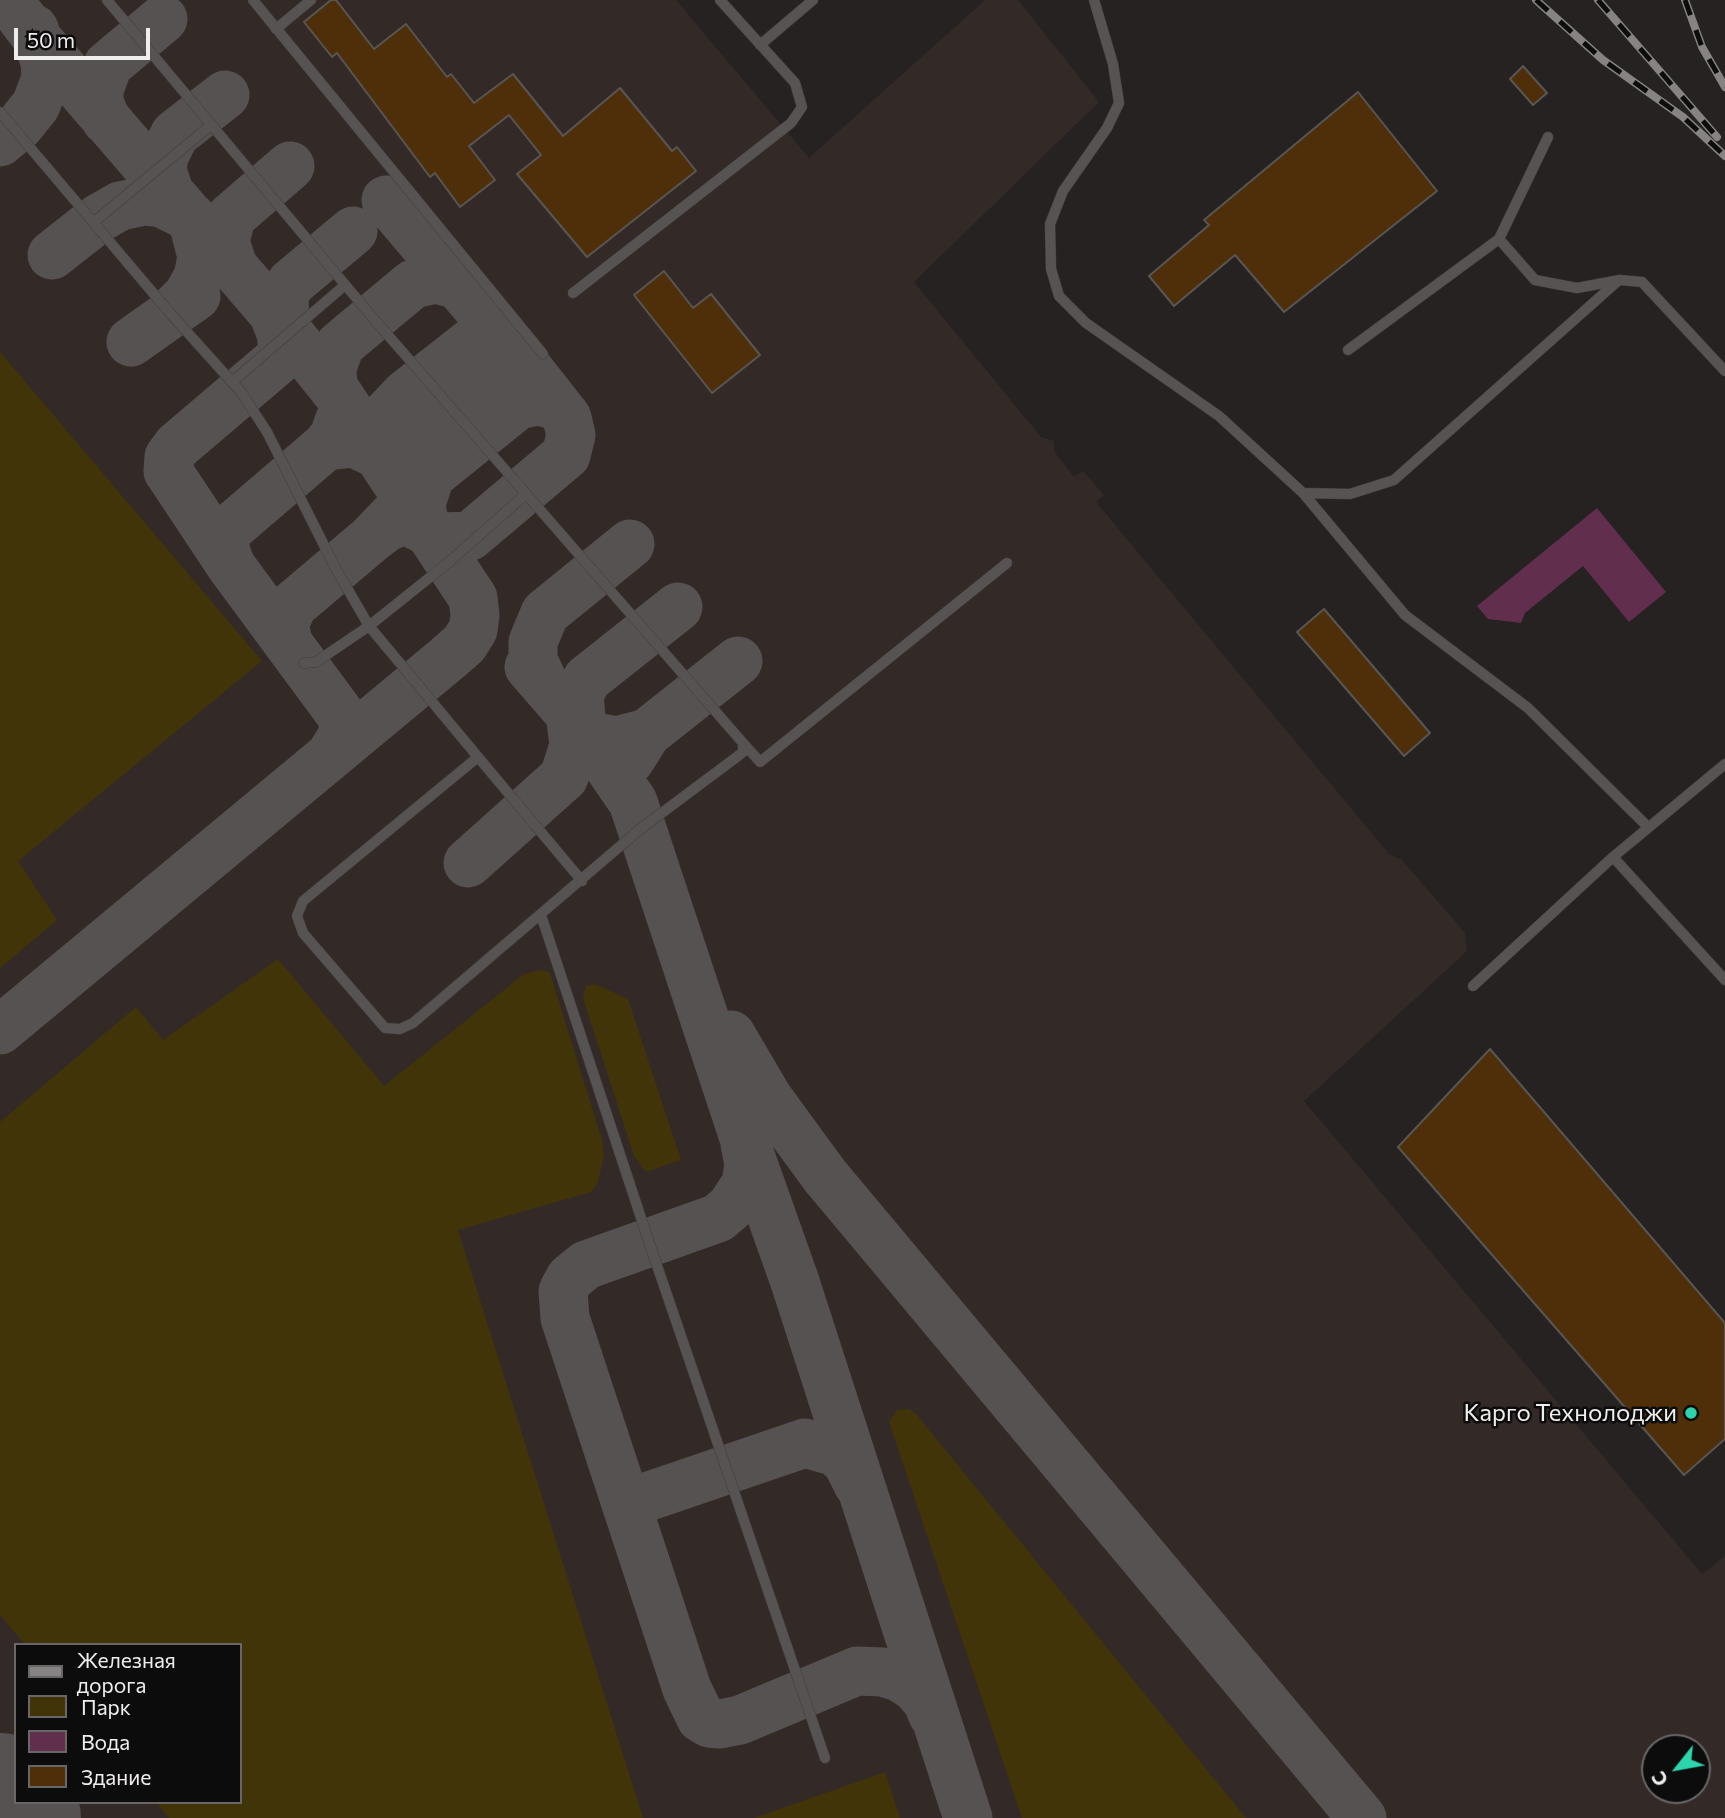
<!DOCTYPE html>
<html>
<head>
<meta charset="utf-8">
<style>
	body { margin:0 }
	#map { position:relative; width:1725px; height:1818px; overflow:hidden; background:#252221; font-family:Commissioner,sans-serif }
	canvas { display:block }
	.legend { position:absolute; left:14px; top:1643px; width:228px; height:161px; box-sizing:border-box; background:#0d0c0c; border:2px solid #686666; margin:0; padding:9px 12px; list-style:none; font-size:21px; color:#f0eeed }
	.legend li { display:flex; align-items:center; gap:14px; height:35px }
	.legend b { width:35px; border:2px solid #686666 }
	.north { position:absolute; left:1641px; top:1734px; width:70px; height:70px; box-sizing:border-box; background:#0d0c0c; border:2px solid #686666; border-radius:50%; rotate:239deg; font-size:19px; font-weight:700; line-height:28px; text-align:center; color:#f0eeed }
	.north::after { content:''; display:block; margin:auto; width:24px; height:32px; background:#2cd5ab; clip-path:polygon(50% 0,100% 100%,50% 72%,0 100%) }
	.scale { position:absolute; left:14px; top:28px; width:136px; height:32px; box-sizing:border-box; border:4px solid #f0eeed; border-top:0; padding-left:9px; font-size:21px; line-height:24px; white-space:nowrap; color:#f0eeed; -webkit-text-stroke:5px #0d0c0c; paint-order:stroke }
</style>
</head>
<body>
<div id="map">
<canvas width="1725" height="1818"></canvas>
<ul class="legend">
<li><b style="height:9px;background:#868382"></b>Железная дорога</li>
<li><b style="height:19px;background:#413409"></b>Парк</li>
<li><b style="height:19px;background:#622e4d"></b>Вода</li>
<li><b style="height:19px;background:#4f2f09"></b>Здание</li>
</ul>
<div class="north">С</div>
<div class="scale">50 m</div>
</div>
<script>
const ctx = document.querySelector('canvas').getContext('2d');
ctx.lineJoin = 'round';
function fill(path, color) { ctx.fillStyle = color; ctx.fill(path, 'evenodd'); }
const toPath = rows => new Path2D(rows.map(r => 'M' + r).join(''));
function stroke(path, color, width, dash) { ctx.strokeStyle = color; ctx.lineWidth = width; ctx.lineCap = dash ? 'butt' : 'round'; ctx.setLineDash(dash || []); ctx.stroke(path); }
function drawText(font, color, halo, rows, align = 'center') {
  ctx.font = font + ' Commissioner,sans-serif'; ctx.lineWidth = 5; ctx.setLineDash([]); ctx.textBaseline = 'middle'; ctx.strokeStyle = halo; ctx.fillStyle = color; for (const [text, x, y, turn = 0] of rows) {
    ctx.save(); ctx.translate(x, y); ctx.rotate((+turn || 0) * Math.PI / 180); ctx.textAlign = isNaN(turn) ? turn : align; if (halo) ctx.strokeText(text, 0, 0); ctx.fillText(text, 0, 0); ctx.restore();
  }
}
fill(toPath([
	[0,0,676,0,809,158,985,0,1018,0,1099,102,914,282,1041,437,1054,441,1054,451,1074,477,1083,471,1104,495,1096,502,1389,854,1402,860,1465,933,1467,951,1304,1101,1702,1574,1725,1556,1725,1818,0,1818],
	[16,1645,240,1645,240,1802,16,1802],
	[1655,1748,1697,1748,1697,1790,1655,1790]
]), '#332a27');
fill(toPath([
	[0,352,262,661,18,861,57,920,0,968],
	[278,959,384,1086,524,974,541,970,550,973,602,1140,604,1155,598,1182,591,1192,458,1230,643,1818,169,1818,156,1802,240,1802,240,1645,25,1645,0,1615,0,1122,136,1007,163,1040],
	[595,984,628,999,681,1160,646,1172,634,1156,583,998,586,986],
	[909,1409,916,1414,1246,1818,1022,1818,889,1422,897,1410],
	[885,1772,900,1818,754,1818]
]), '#413409');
fill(toPath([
	[1597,508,1666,592,1629,622,1583,566,1525,613,1521,623,1488,619,1477,606]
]), '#622e4d');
stroke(toPath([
	[106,120,99,102,99,90,108,65,163,19],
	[0,142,19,126,36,105,46,78,45,62,34,29],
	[169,192,162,170,164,156,175,134,225,95],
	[386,200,514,351],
	[99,218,120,206,144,201,162,203,192,218,202,257,198,277,188,295,170,313],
	[52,255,94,222],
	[233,266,225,242,231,217,290,166],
	[273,313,281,333,283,348,278,360,177,446,169,457,168,471,231,566,341,715,345,732,332,753],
	[285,329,284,296,291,283,353,231],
	[131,342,196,296],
	[333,388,332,368,340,345,413,284,435,279,457,284],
	[326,446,354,443,379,455,380,434,386,415,406,394,472,342,492,340,514,351,524,367,524,388],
	[407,497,399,475,401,451,411,439,492,377],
	[425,529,421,504,430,476,518,405,537,401,557,405],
	[371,539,387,527,405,520,440,537,470,536,566,455,571,435,567,418,519,357],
	[231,566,224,547,228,530,326,446,334,436,340,419],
	[288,642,284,624,293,605,371,539,393,516],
	[529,667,582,728,633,802,745,1141,795,1282,968,1818],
	[544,684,533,660,533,642,545,613,630,544],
	[647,733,617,741,594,737,582,728,579,695,587,679,678,607],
	[630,760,647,733,738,661],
	[468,863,564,777,574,745,570,713],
	[0,1030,448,658,464,644,473,630,475,615,473,598,338,394,273,313,39,41,8,0],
	[731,1035,768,1098,825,1176,1362,1818],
	[745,1144,749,1164,746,1184,731,1207,718,1218,586,1265,570,1278,563,1291,565,1318,687,1689,701,1718,709,1723,720,1724,740,1720,857,1671,882,1672,899,1677,915,1687,927,1701,933,1715],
	[626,1504,805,1443,836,1452,847,1462,858,1484]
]), '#565252', 49);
stroke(toPath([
	[0,1794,20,1818]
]), '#565252', 122);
const building = toPath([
	[331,0,336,0,374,49,406,24,447,77,451,74,474,103,513,74,563,136,620,88,672,151,677,147,696,171,587,257,517,174,541,155,509,115,469,146,495,180,460,207,435,173,430,177,337,53,332,57,304,22,331,0],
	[1523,66,1547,93,1533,105,1510,79,1523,66],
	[1358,92,1437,191,1284,312,1235,255,1174,306,1149,276,1209,225,1204,220,1358,92],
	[664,271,693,308,711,294,760,355,712,393,634,295,664,271],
	[1324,609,1430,733,1404,756,1297,632,1324,609],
	[1490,1049,1725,1323,1725,1439,1684,1475,1398,1147,1490,1049]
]);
fill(building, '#4f2f09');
stroke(building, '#585654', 2);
const service = toPath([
	[253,0,543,354],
	[1094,0,1113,64,1119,103,1107,128,1063,191,1050,224,1051,269,1059,296,1086,323,1219,416,1303,493,1405,615,1528,708,1648,827],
	[276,29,311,0],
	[760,45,813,0],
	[0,112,170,313,241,392,267,432,336,569,369,626,478,757,303,901,297,916,303,933,385,1028,400,1029,413,1023,639,830,738,756,743,752,743,743,373,318,107,0],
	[94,222,211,125],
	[1499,239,1548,137],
	[573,293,791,123,802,107,795,83,720,0],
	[1348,350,1499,239,1535,280,1577,288,1620,280,1642,282,1725,371],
	[232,382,345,285],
	[1303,493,1350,494,1394,480,1619,280],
	[304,663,316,662,369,626,449,562,526,494],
	[743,743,760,762,1007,563],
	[478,757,582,881],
	[1613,857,1725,980],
	[541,915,649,1242,825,1758],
	[1473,986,1613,857,1725,764]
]);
stroke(service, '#403e3d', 11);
stroke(service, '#565352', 10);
const rail = toPath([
	[1536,0,1603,60,1683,117,1725,156],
	[1598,0,1717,137],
	[1685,0,1702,47,1725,87]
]);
stroke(rail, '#868382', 8);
stroke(rail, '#0d0c0c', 5, [16]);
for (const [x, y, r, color] of [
	[1691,1413,7,"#2cd5ab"]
]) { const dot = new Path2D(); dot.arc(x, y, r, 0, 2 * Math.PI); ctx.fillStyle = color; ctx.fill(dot); stroke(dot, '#0d0c0c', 2.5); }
drawText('24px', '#f0eeed', '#0d0c0c', [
	["Карго Технолоджи",1677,1413]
], 'right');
</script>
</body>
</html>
